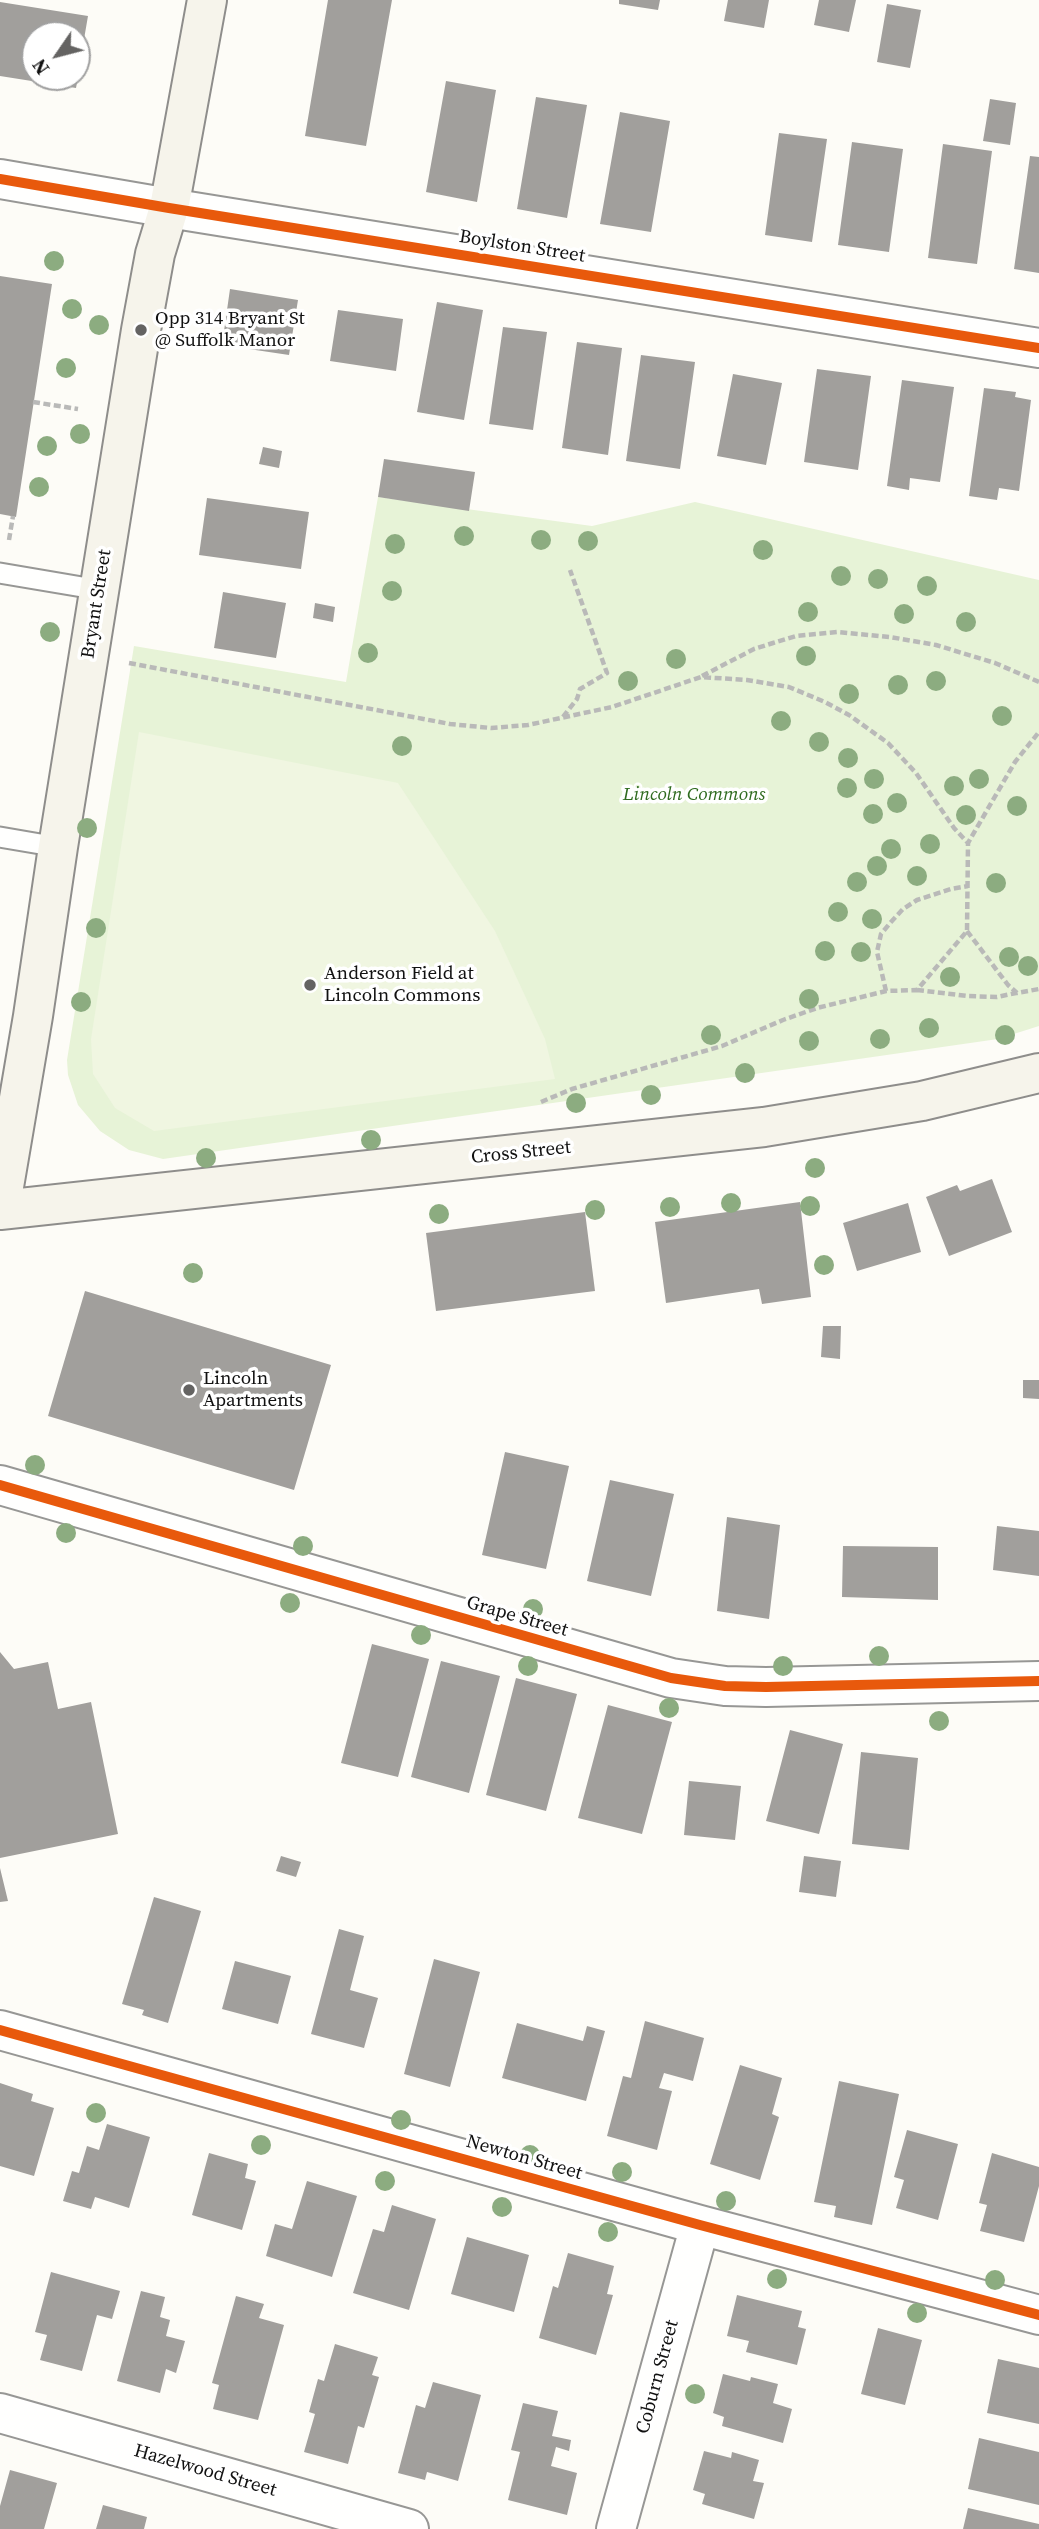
<!DOCTYPE html>
<html>
<head>
<meta charset="utf-8">
<style>
	body { margin:0 }
	#map { position:relative; width:1039px; height:2529px; overflow:hidden; background:#fdfcf7; font-family:"Source Serif 4",serif }
	canvas { display:block }
	.north { position:absolute; left:21px; top:21px; width:70px; height:70px; box-sizing:border-box; background:#fff; border:2px solid #a0a0a0; border-radius:50%; rotate:235deg; font-size:19px; font-weight:700; line-height:28px; text-align:center; color:#111 }
	.north::after { content:''; display:block; margin:auto; width:24px; height:32px; background:#646362; clip-path:polygon(50% 0,100% 100%,50% 72%,0 100%) }
</style>
</head>
<body>
<div id="map">
<canvas width="1039" height="2529"></canvas>
<div class="north">N</div>
</div>
<script>
const ctx = document.querySelector('canvas').getContext('2d');
ctx.lineJoin = 'round';
function fill(path, color) { ctx.fillStyle = color; ctx.fill(path, 'evenodd'); }
const toPath = rows => new Path2D(rows.map(r => 'M' + r).join(''));
function stroke(path, color, width, dash) { ctx.strokeStyle = color; ctx.lineWidth = width; ctx.lineCap = dash ? 'butt' : 'round'; ctx.setLineDash(dash || []); ctx.stroke(path); }
function drawText(font, color, halo, rows, align = 'center') {
  ctx.font = font + ' "Source Serif 4",serif'; ctx.lineWidth = 7; ctx.setLineDash([]); ctx.textBaseline = 'middle'; ctx.strokeStyle = halo; ctx.fillStyle = color; for (const [text, x, y, turn = 0] of rows) {
    ctx.save(); ctx.translate(x, y); ctx.rotate((+turn || 0) * Math.PI / 180); ctx.textAlign = isNaN(turn) ? turn : align; if (halo) ctx.strokeText(text, 0, 0); ctx.fillText(text, 0, 0); ctx.restore();
  }
}
fill(toPath([
	[378,497,592,526,695,502,1039,580,1039,1026,998,1039,163,1159,129,1150,100,1131,78,1105,68,1075,67,1060,134,646,346,682]
]), '#e7f3d7');
fill(toPath([
	[139,732,398,783,495,931,545,1039,555,1079,154,1131,115,1108,93,1074,91,1039]
]), '#f0f6e1');
fill(toPath([
	[328,0,392,0,366,146,305,136],
	[619,0,660,0,658,10,619,4],
	[728,0,769,0,764,28,724,21],
	[819,0,856,0,849,32,814,25],
	[0,2,88,16,78,74,77,35,35,35,35,77,78,77,76,88,0,76],
	[887,4,921,10,910,68,877,62],
	[446,81,496,90,477,202,426,192],
	[536,97,587,105,567,218,517,209],
	[990,99,1016,103,1010,145,983,141],
	[620,112,670,121,651,232,600,224],
	[779,133,827,139,812,242,765,235],
	[852,142,903,149,889,252,838,245],
	[943,144,992,151,977,264,928,258],
	[1030,156,1039,157,1039,273,1014,269],
	[0,276,52,284,16,517,0,514],
	[230,289,298,300,289,355,222,345],
	[437,302,483,310,464,420,417,412],
	[338,310,403,319,396,371,330,361],
	[503,327,547,332,533,430,489,424],
	[577,342,622,348,608,455,562,448],
	[641,355,695,362,680,469,626,461],
	[817,369,871,376,858,470,804,462],
	[733,374,782,383,766,465,717,456],
	[902,380,954,387,940,482,910,478,909,490,887,486],
	[984,388,1016,392,1015,397,1031,400,1019,491,999,488,997,500,969,496],
	[263,447,282,451,279,468,259,464],
	[384,459,475,472,469,511,378,497],
	[207,498,309,512,301,569,199,555],
	[223,592,286,603,276,658,214,648],
	[315,603,335,607,333,622,313,618],
	[992,1179,1012,1232,949,1256,926,1197,957,1185,960,1191],
	[800,1202,811,1297,762,1304,759,1289,666,1303,655,1222],
	[908,1203,921,1252,857,1271,843,1223],
	[585,1212,595,1291,436,1311,426,1233],
	[85,1291,331,1365,294,1490,48,1416],
	[823,1326,841,1326,840,1359,821,1357],
	[1023,1380,1039,1380,1039,1399,1023,1398],
	[505,1452,569,1466,546,1569,482,1555],
	[610,1480,674,1494,651,1596,587,1581],
	[727,1517,780,1525,769,1619,717,1611],
	[997,1526,1039,1531,1039,1576,993,1570],
	[843,1546,938,1547,938,1600,842,1597],
	[372,1644,429,1659,398,1777,341,1763],
	[0,1652,14,1669,48,1662,58,1709,91,1702,118,1834,0,1858],
	[441,1661,500,1676,469,1793,411,1777],
	[516,1678,577,1694,546,1811,486,1795],
	[608,1705,672,1722,642,1834,578,1818],
	[790,1730,843,1744,819,1834,766,1821],
	[861,1752,918,1758,909,1850,852,1844],
	[689,1781,741,1786,735,1840,684,1835],
	[281,1856,301,1862,296,1877,276,1871],
	[804,1856,841,1861,836,1897,799,1892],
	[0,1868,8,1901,0,1902],
	[154,1897,201,1911,168,2023,142,2015,144,2010,122,2004],
	[339,1929,364,1936,350,1990,378,1998,364,2048,311,2034],
	[434,1959,480,1972,450,2087,404,2074],
	[235,1961,291,1976,278,2024,222,2009],
	[645,2021,704,2038,693,2081,664,2073,659,2088,672,2091,657,2150,607,2136,623,2076,631,2078],
	[517,2023,583,2041,587,2026,605,2031,586,2101,502,2078],
	[740,2065,782,2078,772,2114,779,2117,760,2180,710,2164],
	[839,2081,899,2094,872,2225,834,2217,836,2206,814,2202],
	[0,2083,33,2094,31,2101,54,2108,34,2176,0,2166],
	[107,2124,150,2137,129,2208,95,2197,91,2209,63,2201,72,2171,79,2173,87,2146,99,2150],
	[907,2130,958,2144,938,2220,896,2208,904,2180,894,2177],
	[209,2153,248,2164,245,2178,256,2181,242,2230,192,2215],
	[992,2153,1039,2167,1039,2186,1024,2242,980,2231,987,2205,979,2203],
	[307,2181,357,2196,332,2277,266,2256,275,2224,292,2229],
	[392,2205,436,2219,409,2310,353,2293,373,2229,384,2232],
	[467,2237,529,2255,514,2312,451,2294],
	[568,2253,614,2266,607,2294,613,2295,596,2355,539,2338,553,2286,558,2288],
	[51,2272,120,2291,112,2319,97,2315,82,2371,40,2360,47,2335,35,2332],
	[141,2291,165,2297,160,2317,170,2320,166,2336,185,2341,176,2373,166,2369,160,2393,117,2381],
	[737,2295,802,2311,798,2327,806,2329,797,2365,746,2352,749,2341,727,2336],
	[236,2296,264,2304,259,2318,284,2325,258,2420,213,2409,219,2385,212,2383],
	[878,2328,922,2340,905,2405,861,2394],
	[335,2344,378,2357,372,2375,379,2377,364,2428,358,2426,348,2464,304,2452,315,2414,309,2412,318,2379,324,2381],
	[998,2359,1039,2368,1039,2424,987,2413],
	[723,2374,750,2381,751,2377,778,2384,773,2403,792,2409,783,2443,722,2426,724,2417,713,2413],
	[433,2382,481,2395,458,2481,427,2472,425,2480,398,2473,416,2405,425,2408],
	[523,2403,558,2411,552,2436,571,2440,569,2451,556,2447,551,2466,577,2473,567,2515,508,2500,520,2452,511,2450],
	[979,2438,1039,2452,1039,2505,968,2489],
	[704,2451,731,2458,732,2452,759,2460,753,2481,764,2483,754,2519,702,2504,705,2494,693,2490],
	[10,2470,57,2483,44,2529,0,2529,0,2506],
	[103,2505,147,2517,144,2529,96,2529],
	[968,2508,1039,2524,1039,2529,963,2529]
]), '#a19f9c');
const lane = toPath([
	[0,573,100,590],
	[0,837,58,847]
]);
const street = toPath([
	[0,179,169,208,1039,348],
	[0,1485,671,1678,725,1686,766,1687,1039,1681],
	[0,2030,700,2225,1039,2315],
	[0,2413,409,2529],
	[616,2529,700,2225]
]);
const secondary = toPath([
	[207,0,169,208,155,254,141,330,58,847,33,1016,0,1210,764,1127,922,1101,1039,1073]
]);
stroke(lane, '#979795', 23);
stroke(street, '#979795', 42);
stroke(secondary, '#8e8d8b', 42);
stroke(toPath([
	[33,402,78,409],
	[9,540,13,516],
	[129,663,450,724,491,728,528,725,612,707,701,677,747,680,789,687,825,702,849,715,888,743,916,773,954,828,968,843],
	[702,676,754,649,773,643,796,636,837,632,890,637,936,645,995,663,1039,682],
	[563,717,577,699,580,689,607,673,570,570],
	[967,931,1008,985,1017,993,1039,989],
	[917,990,967,996,997,997,1016,993],
	[886,991,877,952,881,934,891,922,903,909,917,900,951,889,968,886],
	[541,1102,572,1089,722,1046,783,1020,817,1008,886,991,917,990,967,931,968,843,1015,762,1039,732]
]), '#b9b9b8', 4.5, [7, 3.5]);
stroke(lane, '#fffffe', 19);
stroke(street, '#fffffe', 38);
stroke(secondary, '#f6f4eb', 38);
stroke(toPath([
	[0,179,169,208,1039,348],
	[0,1485,671,1678,725,1686,766,1687,1039,1681],
	[0,2030,700,2225,1039,2315]
]), '#e8590c', 10);
ctx.fillStyle = '#8cac80';
for (const [x, y] of [
	[54,261],
	[72,309],
	[99,325],
	[66,368],
	[80,434],
	[47,446],
	[39,487],
	[464,536],
	[541,540],
	[588,541],
	[395,544],
	[763,550],
	[841,576],
	[878,579],
	[927,586],
	[392,591],
	[808,612],
	[904,614],
	[966,622],
	[50,632],
	[368,653],
	[806,656],
	[676,659],
	[628,681],
	[936,681],
	[898,685],
	[849,694],
	[1002,716],
	[781,721],
	[819,742],
	[402,746],
	[848,758],
	[874,779],
	[979,779],
	[954,786],
	[847,788],
	[897,803],
	[1017,806],
	[873,814],
	[966,815],
	[87,828],
	[930,844],
	[891,849],
	[877,866],
	[917,876],
	[857,882],
	[996,883],
	[838,912],
	[872,919],
	[96,928],
	[825,951],
	[861,952],
	[1009,957],
	[1028,966],
	[950,977],
	[809,999],
	[81,1002],
	[929,1028],
	[711,1035],
	[1005,1035],
	[880,1039],
	[809,1041],
	[745,1073],
	[651,1095],
	[576,1103],
	[371,1140],
	[206,1158],
	[815,1168],
	[731,1203],
	[810,1206],
	[670,1207],
	[595,1210],
	[439,1214],
	[824,1265],
	[193,1273],
	[35,1465],
	[66,1533],
	[303,1546],
	[290,1603],
	[533,1609],
	[421,1635],
	[879,1656],
	[528,1666],
	[783,1666],
	[669,1708],
	[939,1721],
	[96,2113],
	[401,2120],
	[261,2145],
	[530,2155],
	[622,2172],
	[385,2181],
	[726,2201],
	[502,2207],
	[608,2232],
	[777,2279],
	[995,2280],
	[917,2313],
	[695,2394]
]) { ctx.beginPath(); ctx.arc(x, y, 10, 0, 2 * Math.PI); ctx.fill(); }
for (const [x, y, r, color] of [
	[141,330,7,"#646362"],
	[310,985,7,"#646362"],
	[189,1390,7,"#646362"]
]) { const dot = new Path2D(); dot.arc(x, y, r, 0, 2 * Math.PI); ctx.fillStyle = color; ctx.fill(dot); stroke(dot, '#fff', 2.5); }
drawText('19px', '#111', '#fff', [
	["Boylston Street",522,247,9],
	["Bryant Street",97,604,-81],
	["Cross Street",521,1153,-6],
	["Grape Street",517,1617,16],
	["Newton Street",524,2158,16],
	["Coburn Street",658,2377,-75],
	["Hazelwood Street",205,2471,16]
]);
drawText('19px', '#111', '#fff', [
	["Opp 314 Bryant St",155,319],
	["@ Suffolk Manor",155,341],
	["Anderson Field at",324,974],
	["Lincoln Commons",324,996],
	["Lincoln",203,1379],
	["Apartments",203,1401]
], 'left');
drawText('italic 19px', '#2f6b1f', '#fff', [
	["Lincoln Commons",694,795]
]);
</script>
</body>
</html>
